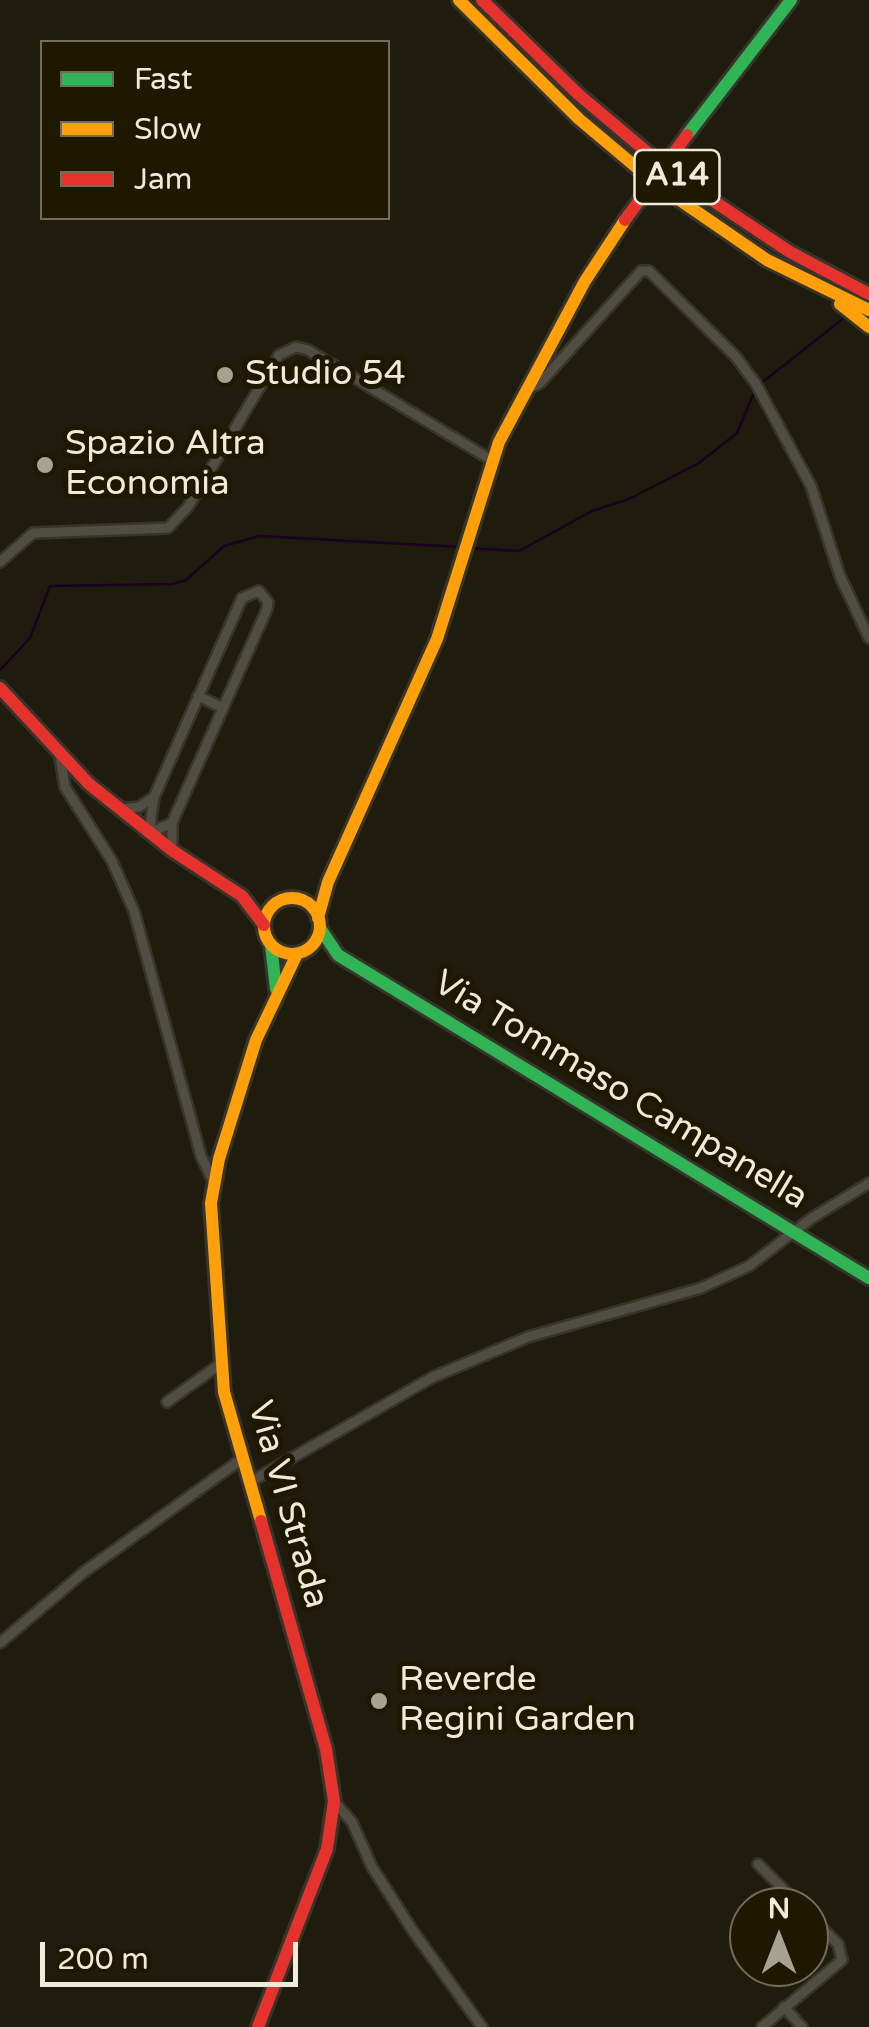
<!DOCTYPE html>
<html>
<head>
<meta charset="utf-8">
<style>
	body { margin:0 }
	#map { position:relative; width:869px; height:2027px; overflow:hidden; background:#201c0d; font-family:"Varela Round",sans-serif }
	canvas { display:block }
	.legend { position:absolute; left:40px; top:40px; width:350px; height:180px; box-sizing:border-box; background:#1e1800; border:2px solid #726c58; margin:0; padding:12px 18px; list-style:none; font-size:30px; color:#efebdb }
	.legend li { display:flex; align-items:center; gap:20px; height:50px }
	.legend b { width:50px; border:2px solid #726c58 }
	.north { position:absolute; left:729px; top:1887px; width:100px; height:100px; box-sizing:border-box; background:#1e1800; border:2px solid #726c58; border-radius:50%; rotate:0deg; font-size:28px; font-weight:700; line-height:40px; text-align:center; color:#efebdb }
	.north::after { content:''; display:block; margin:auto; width:35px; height:45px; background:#a7a393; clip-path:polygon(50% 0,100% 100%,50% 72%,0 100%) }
	.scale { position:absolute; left:40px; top:1942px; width:258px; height:45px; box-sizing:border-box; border:5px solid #efebdb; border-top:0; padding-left:12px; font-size:30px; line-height:35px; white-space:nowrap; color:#efebdb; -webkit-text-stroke:8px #1e1800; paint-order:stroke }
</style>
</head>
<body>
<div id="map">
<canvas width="869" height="2027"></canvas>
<ul class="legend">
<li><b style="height:12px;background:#30b455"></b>Fast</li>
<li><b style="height:12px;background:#ff9f0a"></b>Slow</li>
<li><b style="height:12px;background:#e5322d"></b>Jam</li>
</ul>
<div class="north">N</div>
<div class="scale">200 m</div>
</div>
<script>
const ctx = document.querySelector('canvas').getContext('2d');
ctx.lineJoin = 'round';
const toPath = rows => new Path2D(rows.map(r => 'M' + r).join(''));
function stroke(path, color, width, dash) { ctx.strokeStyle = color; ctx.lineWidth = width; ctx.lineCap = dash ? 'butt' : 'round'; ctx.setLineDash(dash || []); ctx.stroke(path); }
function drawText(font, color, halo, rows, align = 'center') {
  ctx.font = font + ' "Varela Round",sans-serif'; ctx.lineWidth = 10; ctx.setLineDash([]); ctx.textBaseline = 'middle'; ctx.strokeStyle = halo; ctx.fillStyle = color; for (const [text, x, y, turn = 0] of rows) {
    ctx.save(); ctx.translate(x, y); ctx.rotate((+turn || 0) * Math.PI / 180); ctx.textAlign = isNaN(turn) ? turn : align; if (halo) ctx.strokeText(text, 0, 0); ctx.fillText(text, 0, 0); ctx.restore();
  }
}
stroke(toPath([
	[760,384,844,318],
	[469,548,519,551,592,511,629,499,699,463,737,433,755,390],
	[0,670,30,638,50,586,172,584,186,580,224,546,259,536,461,547]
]), '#190320', 2.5);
const street = toPath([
	[528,389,540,383,641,271,649,271,736,357,756,384,811,486,840,576,869,638],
	[0,562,33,533,168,528,188,507,279,355,296,347,308,350,493,461],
	[198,696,223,708],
	[60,757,65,787,112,861,134,911,201,1156,213,1181],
	[120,809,139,807,154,797],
	[172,823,149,833,154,797,242,598,259,591,268,602,267,609,172,823,172,849],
	[167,1402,219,1365],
	[250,1482,433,1377,528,1337,701,1288,749,1266,812,1218,869,1183],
	[0,1643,84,1572,243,1458],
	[334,1801,352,1822,372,1867,413,1931,482,2027],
	[758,1864,801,1907],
	[784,2007,802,2027],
	[762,2027,842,1960,838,1944,809,1915]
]);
const fast = toPath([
	[687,135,791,0],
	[320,928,338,955,869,1278],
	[271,945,276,989]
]);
const slow = toPath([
	[459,0,579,119,655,183,767,260,869,310],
	[840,304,869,327],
	'264 926a28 28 0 1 1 56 0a28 28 0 1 1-56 0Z',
	[318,918,328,882,437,639,499,442,585,281,625,220],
	[261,1521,224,1392,211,1203,219,1159,256,1040,297,954]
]);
const jam = toPath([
	[482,0,578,94,673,174,790,252,869,294],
	[0,688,89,784,173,851,242,896,264,925],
	[258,2027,327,1849,334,1801,326,1749,261,1521]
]);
stroke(street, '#37352b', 14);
stroke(fast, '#37352b', 18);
stroke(slow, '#37352b', 18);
stroke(jam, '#37352b', 18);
stroke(street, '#504e42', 9);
stroke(fast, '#30b455', 12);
stroke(slow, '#ff9f0a', 12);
stroke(jam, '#e5322d', 12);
const jamBridge = toPath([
	[625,220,687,135]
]);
stroke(jamBridge, '#37352b', 18, []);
stroke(jamBridge, '#e5322d', 12);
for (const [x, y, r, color] of [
	[225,375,10,"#a7a393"],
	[45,465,10,"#a7a393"],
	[379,1701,10,"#a7a393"]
]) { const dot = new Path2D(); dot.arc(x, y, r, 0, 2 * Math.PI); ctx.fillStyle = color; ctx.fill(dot); stroke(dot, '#1e1800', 4); }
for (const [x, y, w] of [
	[677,177,85]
]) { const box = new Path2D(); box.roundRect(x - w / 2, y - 27, w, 54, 8); ctx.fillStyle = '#1e1800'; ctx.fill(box); stroke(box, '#efebdb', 2.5); }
drawText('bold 32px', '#efebdb', null, [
	["A14",677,177]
]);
drawText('35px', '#efebdb', '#1e1800', [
	["Studio 54",245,375],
	["Spazio Altra",65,445],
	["Economia",65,485],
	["Reverde",399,1681],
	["Regini Garden",399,1721]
], 'left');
drawText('35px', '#efebdb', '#1e1800', [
	["Via Tommaso Campanella",620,1091,31],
	["Via VI Strada",287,1505,74]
]);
</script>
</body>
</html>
